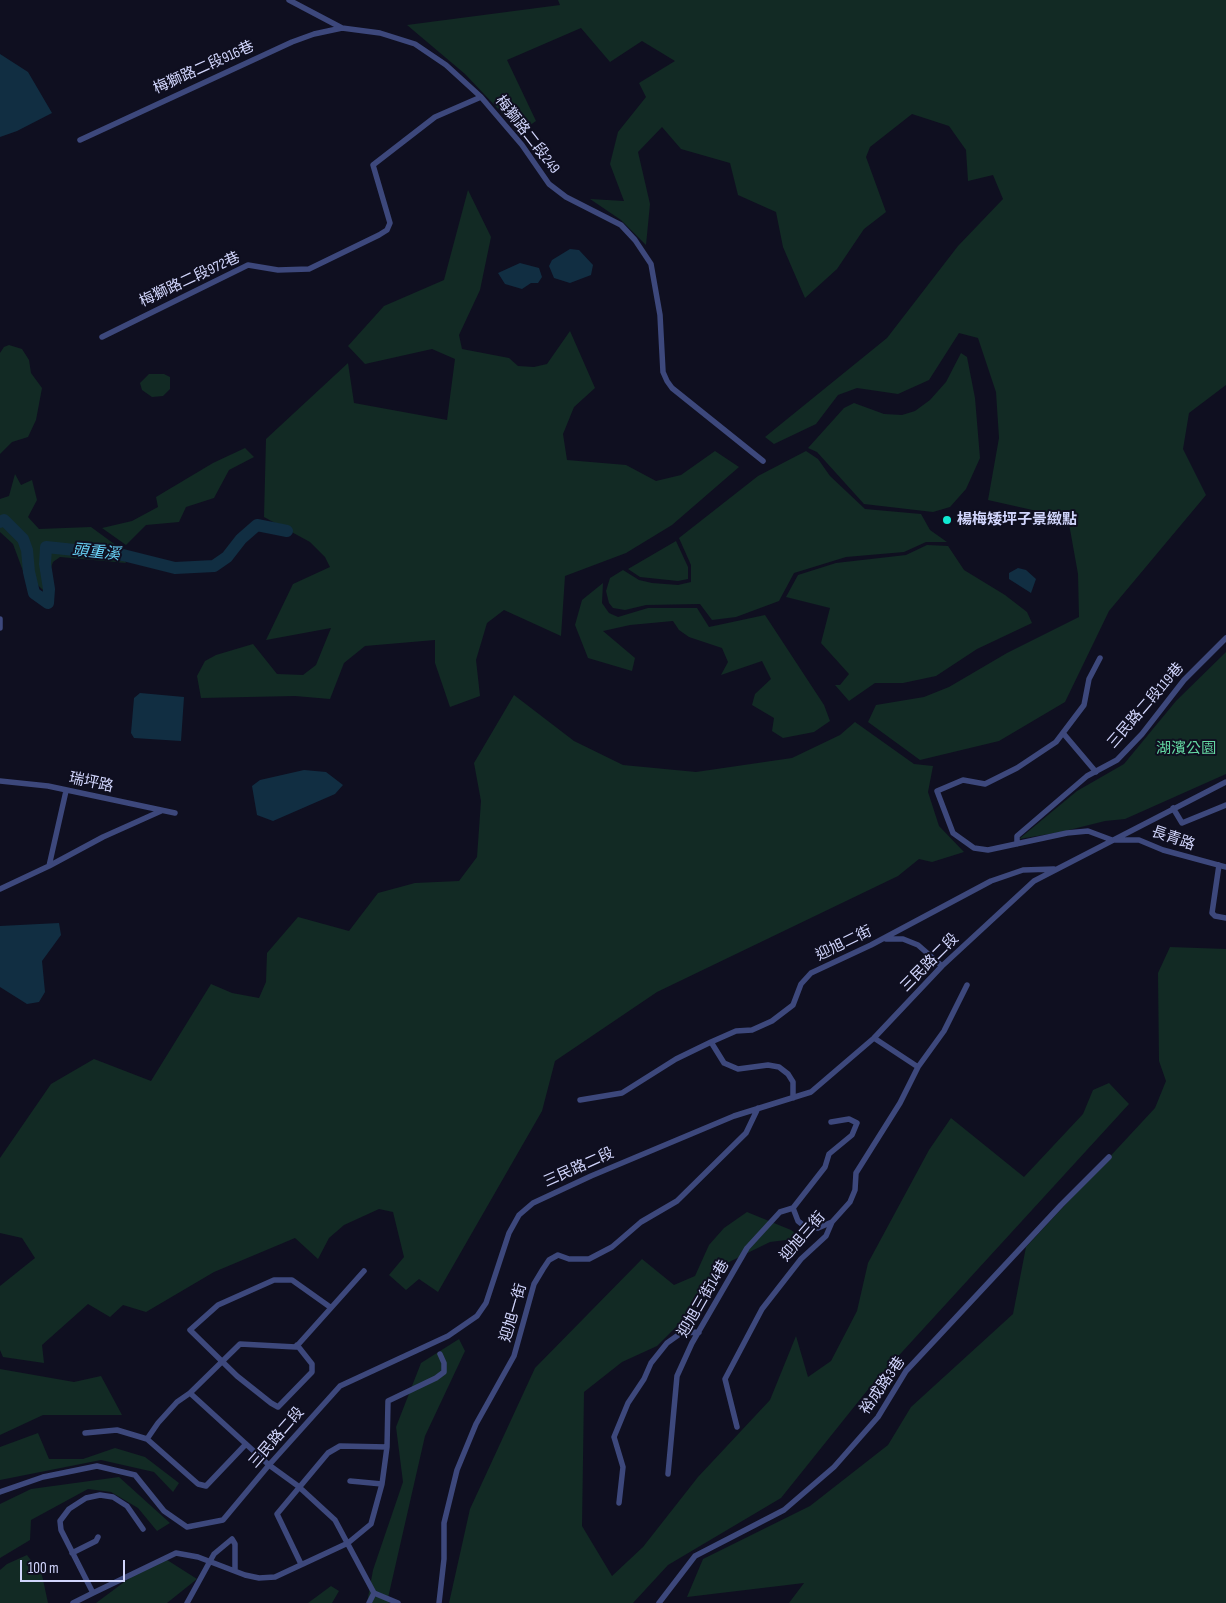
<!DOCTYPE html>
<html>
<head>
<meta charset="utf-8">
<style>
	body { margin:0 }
	#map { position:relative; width:1226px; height:1603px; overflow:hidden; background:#0f0f20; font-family:"Sofia Sans Condensed",sans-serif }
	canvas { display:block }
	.scale { position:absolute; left:20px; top:1560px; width:105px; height:22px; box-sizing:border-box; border:2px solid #d1d5fc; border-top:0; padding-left:6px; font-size:15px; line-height:18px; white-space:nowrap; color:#d1d5fc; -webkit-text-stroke:4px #0f0f20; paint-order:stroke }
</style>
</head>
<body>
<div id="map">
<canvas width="1226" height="1603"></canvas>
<div class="scale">100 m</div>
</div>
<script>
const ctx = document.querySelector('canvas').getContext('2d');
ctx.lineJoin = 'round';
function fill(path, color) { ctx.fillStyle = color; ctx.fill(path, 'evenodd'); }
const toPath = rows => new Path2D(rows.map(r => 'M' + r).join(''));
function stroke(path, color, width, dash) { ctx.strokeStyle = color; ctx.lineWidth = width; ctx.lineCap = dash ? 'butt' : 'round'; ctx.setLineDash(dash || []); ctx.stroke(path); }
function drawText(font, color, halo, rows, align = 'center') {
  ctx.font = font + ' "Sofia Sans Condensed","Noto Sans TC",sans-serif'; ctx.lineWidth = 4; ctx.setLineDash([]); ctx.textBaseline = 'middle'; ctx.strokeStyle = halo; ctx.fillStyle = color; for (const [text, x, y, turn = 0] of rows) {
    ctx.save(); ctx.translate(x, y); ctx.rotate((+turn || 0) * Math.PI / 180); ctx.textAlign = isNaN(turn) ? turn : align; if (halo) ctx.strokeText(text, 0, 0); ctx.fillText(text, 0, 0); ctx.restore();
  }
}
fill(toPath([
	[558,0,1226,0,1226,385,1189,413,1183,449,1206,495,1109,611,1065,702,999,741,920,760,868,722,876,705,924,697,949,687,1007,653,1079,617,1078,574,1068,518,988,500,999,438,996,392,978,338,959,333,929,380,898,394,857,388,838,395,816,424,774,444,765,437,887,338,958,246,1003,199,993,175,968,181,966,150,949,126,912,114,870,147,866,157,886,212,864,229,837,269,805,298,783,247,776,212,738,195,730,163,681,149,662,127,638,152,650,204,646,245,621,220,590,199,624,201,610,164,618,132,646,97,639,83,675,61,642,41,610,62,581,28,507,60,536,121,520,132,465,74,407,25,560,5],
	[468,190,491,237,480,290,459,335,462,349,509,358,518,366,534,367,547,364,570,331,595,388,574,407,563,434,567,460,626,465,656,481,681,475,715,451,739,467,672,525,626,553,565,576,561,636,504,610,487,623,476,660,480,696,450,707,435,663,435,640,365,646,344,663,330,699,295,696,201,698,197,676,205,661,216,655,253,644,277,674,303,675,316,665,331,628,266,640,293,584,330,567,325,557,310,542,264,517,266,439,348,363,354,403,447,420,455,359,432,349,365,364,348,346,384,306,444,280],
	[9,345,22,349,29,360,31,373,42,388,36,420,28,437,12,442,0,454,0,353,4,347],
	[961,353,967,357,975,398,980,458,966,489,950,507,933,512,864,504,817,452,808,448,844,408,854,403,884,414,902,415,915,411,930,400,946,382],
	[149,374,164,374,170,377,170,389,163,396,152,397,142,390,140,383],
	[245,448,254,457,229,470,214,498,186,507,179,522,146,525,126,545,102,528,132,521,158,507,156,497,213,463],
	[806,451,818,459,830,476,865,509,921,514,930,530,947,542,926,542,904,552,846,557,794,573,779,601,736,617,712,620,700,604,646,605,625,610,613,608,609,603,606,591,610,578,623,570,639,580,652,583,678,585,691,582,691,565,679,538,758,476],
	[15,474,21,485,32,480,37,500,28,517,39,529,91,527,117,546,126,563,60,557,53,562,43,590,23,571,13,544,0,532,0,499,9,496],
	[676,541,688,567,688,579,678,581,640,577,628,569],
	[927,545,948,546,964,570,1005,595,1027,612,1032,623,977,649,936,676,903,683,875,683,849,701,835,685,840,685,849,674,821,643,830,608,786,597,798,575,836,563,906,555],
	[603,583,602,603,609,613,618,617,648,608,697,608,709,627,765,615,824,705,830,721,814,732,783,738,772,731,774,718,752,705,755,694,771,679,762,661,721,675,728,662,722,648,689,637,679,630,673,621,630,625,603,631,635,658,632,671,588,658,575,625,582,600],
	[1226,652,1226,774,1125,819,1105,821,1061,832,1019,839,1077,791,1124,764,1176,701],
	[514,695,574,741,623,765,696,772,792,758,840,735,855,722,914,764,933,766,928,792,939,826,964,852,932,862,919,859,898,876,657,992,555,1061,542,1111,438,1292,419,1279,406,1290,389,1275,404,1257,393,1212,379,1209,344,1225,329,1238,318,1259,295,1238,214,1272,146,1312,123,1305,110,1317,88,1304,42,1345,44,1363,3,1357,0,1350,0,1286,35,1258,22,1238,0,1233,0,1158,51,1084,94,1059,151,1081,211,984,232,993,259,998,266,982,267,953,298,917,349,931,378,893,415,883,459,881,477,857,481,801,474,763],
	[1170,947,1226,949,1226,1603,789,1603,804,1583,687,1597,703,1559,810,1506,888,1445,911,1407,1013,1314,1026,1247,1155,1108,1166,1081,1159,1061,1158,973],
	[1109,1083,1129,1104,870,1387,781,1498,668,1565,633,1603,449,1603,470,1509,535,1368,642,1259,674,1285,695,1276,709,1245,724,1228,747,1212,791,1230,802,1238,770,1242,727,1263,707,1296,657,1346,622,1362,584,1392,582,1526,612,1576,643,1547,698,1477,770,1400,796,1336,808,1377,831,1361,857,1311,868,1263,929,1150,951,1118,1024,1177,1083,1114,1093,1090],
	[459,1339,465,1351,425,1436,388,1598,389,1603,367,1603,373,1570,403,1482,396,1427,421,1363],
	[0,1369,74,1382,101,1376,122,1415,43,1415,0,1435],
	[38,1433,49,1459,83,1459,115,1448,145,1457,179,1483,173,1492,154,1472,101,1460,0,1480,0,1447],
	[119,1477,170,1523,157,1531,138,1508,111,1492,88,1489,31,1520,30,1540,0,1558,0,1504,31,1489],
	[27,1555,42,1575,48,1603,0,1603,0,1570,7,1564],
	[164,1558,197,1579,167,1603,96,1603,143,1568],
	[331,1586,339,1591,332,1603,308,1603]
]), '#122a24');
fill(toPath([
	[0,54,28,72,52,113,17,131,0,137],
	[570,249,579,250,593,265,591,275,570,283,554,278,549,266,552,260],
	[520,263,539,268,542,277,538,283,531,283,522,289,505,284,498,273],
	[1018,568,1026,570,1036,579,1031,593,1009,579,1009,573],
	[140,693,184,697,181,741,134,738,131,733,134,698],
	[304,770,326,772,343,785,335,794,273,821,257,815,252,786,260,780],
	[59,923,61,935,42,961,45,992,39,1002,27,1004,0,987,0,926]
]), '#112e42');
stroke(toPath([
	[0,522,4,520,23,539,27,550,29,572,34,593,48,603,49,589,45,564,46,547,123,555,175,568,214,566,227,557,241,539,257,525,287,531]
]), '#112e42', 12);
stroke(toPath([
	[289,0,342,28,380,33,415,44,446,65,481,97,522,145,549,184,566,197,621,225,635,240,651,264,660,315,663,372,667,381,672,388,763,461],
	[80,140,292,42,314,34,342,28],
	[102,337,248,265,278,270,309,269,379,235,387,230,390,223,373,165,435,117,481,97],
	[0,619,0,628],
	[1100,658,1089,679,1084,705,1056,742,1017,768,985,784,963,780,937,791,953,833,974,848,988,850,1067,833,1088,831,1112,840,1139,840,1163,850,1226,867],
	[1063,733,1096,772],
	[0,781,48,786,175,813],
	[1173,808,1182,823,1226,805],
	[1017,844,1017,836,1087,776,1117,760,1142,734,1184,680,1226,638],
	[1219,865,1212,913,1215,916,1226,918],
	[49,866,103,837,161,811],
	[0,889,49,866,66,791],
	[886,939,903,939,918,945,942,966],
	[711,1042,724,1063,738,1069,768,1065,779,1067,788,1074,793,1082,793,1098],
	[918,1067,944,1031,967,985],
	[580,1100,622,1093,676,1059,711,1042,736,1031,752,1030,772,1021,793,1005,801,984,811,973,871,945,991,881,1023,870,1054,869],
	[793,1208,825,1167,829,1154,852,1135,857,1123,849,1119,831,1122],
	[297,1345,312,1364,312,1372,278,1407,271,1403,237,1376,190,1330,218,1305,274,1280,292,1280,330,1307],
	[190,1393,269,1465,298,1486,335,1520,374,1593,398,1603],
	[737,1427,725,1379,762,1309,801,1259,826,1236,832,1222,850,1202,855,1190,856,1173,900,1103,918,1067,874,1038],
	[85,1433,117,1430,147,1439,158,1423,177,1402,190,1393,240,1344,296,1347,364,1271],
	[147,1439,198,1484,206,1486,246,1444],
	[668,1474,677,1376,692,1343,747,1248,780,1212,793,1208,798,1221,808,1229,818,1228,832,1222],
	[350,1481,382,1484],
	[0,1492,43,1477,97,1466,135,1475,164,1511,187,1527,223,1520,269,1465,340,1386,448,1336,477,1316,486,1303,509,1233,519,1215,533,1203,591,1176,734,1116,811,1092,874,1038,942,966,1034,881,1226,782],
	[619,1503,623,1467,614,1437,628,1403,644,1379,651,1363,667,1343,681,1333,699,1332],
	[143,1529,127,1506,113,1497,100,1495,86,1498,69,1509,60,1521,61,1530,93,1593,176,1553,198,1557,245,1575,259,1578,275,1577,348,1543,371,1524,382,1484,387,1447,388,1401,436,1378,444,1372,444,1363,440,1354],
	[72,1553,96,1541,98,1537],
	[301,1564,277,1514,328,1453,340,1446,387,1447],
	[73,1603,93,1593],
	[187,1603,214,1554,232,1539,235,1544,235,1570],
	[369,1603,374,1593],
	[439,1603,444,1559,444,1523,457,1470,476,1424,514,1356,534,1284,543,1269,549,1260,558,1255,569,1259,589,1259,612,1247,641,1222,677,1201,746,1133,758,1108],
	[659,1603,695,1556,784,1510,834,1467,878,1417,906,1371,1061,1205,1109,1157]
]), '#3d487c', 5.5);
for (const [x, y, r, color] of [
	[947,520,5,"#10e9d2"]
]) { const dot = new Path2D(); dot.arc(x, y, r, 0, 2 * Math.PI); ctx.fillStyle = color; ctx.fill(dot); stroke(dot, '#0f0f20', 2); }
drawText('15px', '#d1d5fc', '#0f0f20', [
	["梅獅路二段916巷",204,68,-24],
	["梅獅路二段249",527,135,52],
	["梅獅路二段972巷",190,280,-25],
	["三民路二段119巷",1146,706,-49],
	["瑞坪路",91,783,12],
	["長青路",1173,839,19],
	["迎旭二街",844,944,-26],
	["三民路二段",930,963,-45],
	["三民路二段",579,1168,-24],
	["迎旭三街",803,1237,-49],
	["迎旭三街14巷",704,1299,-60],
	["迎旭一街",514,1313,-74],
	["裕成路3巷",883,1386,-55],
	["三民路二段",277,1438,-49]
]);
drawText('bold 15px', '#d1d5fc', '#0f0f20', [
	["楊梅矮坪子景緻點",957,520]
], 'left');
drawText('15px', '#63d6a1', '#0f0f20', [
	["湖濱公園",1186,749]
]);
drawText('italic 16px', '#67d0f4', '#0f0f20', [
	["頭重溪",96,553,6]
]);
</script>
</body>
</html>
